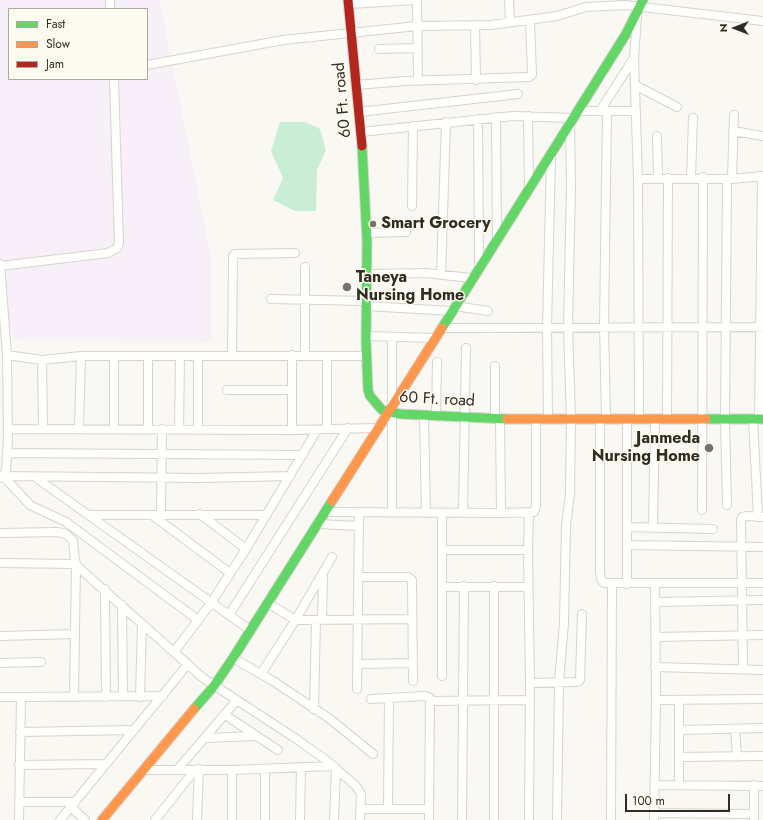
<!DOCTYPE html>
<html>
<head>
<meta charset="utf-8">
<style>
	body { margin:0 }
	#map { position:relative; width:763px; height:820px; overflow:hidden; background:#faf8f2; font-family:Jost,sans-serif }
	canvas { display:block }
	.legend { position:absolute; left:8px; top:8px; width:140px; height:72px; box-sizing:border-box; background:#fdfaef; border:1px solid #aba89d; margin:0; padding:5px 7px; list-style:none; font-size:12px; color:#302c22 }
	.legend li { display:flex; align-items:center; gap:8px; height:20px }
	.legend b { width:20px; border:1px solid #aba89d }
	.north { position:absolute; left:715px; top:8px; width:40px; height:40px; -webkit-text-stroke:3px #fdfaef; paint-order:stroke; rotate:270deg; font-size:11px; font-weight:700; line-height:16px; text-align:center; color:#302c22 }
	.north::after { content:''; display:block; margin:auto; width:14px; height:18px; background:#302c22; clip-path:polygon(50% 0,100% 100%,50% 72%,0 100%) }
	.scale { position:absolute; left:625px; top:794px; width:105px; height:18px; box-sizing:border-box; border:2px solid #302c22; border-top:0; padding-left:5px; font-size:12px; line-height:14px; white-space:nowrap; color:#302c22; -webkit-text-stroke:3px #fdfaef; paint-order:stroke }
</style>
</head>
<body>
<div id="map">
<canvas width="763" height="820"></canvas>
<ul class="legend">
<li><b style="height:5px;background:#63d668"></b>Fast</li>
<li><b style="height:5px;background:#ff974d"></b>Slow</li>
<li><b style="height:5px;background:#b3261e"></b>Jam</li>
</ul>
<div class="north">N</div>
<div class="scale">100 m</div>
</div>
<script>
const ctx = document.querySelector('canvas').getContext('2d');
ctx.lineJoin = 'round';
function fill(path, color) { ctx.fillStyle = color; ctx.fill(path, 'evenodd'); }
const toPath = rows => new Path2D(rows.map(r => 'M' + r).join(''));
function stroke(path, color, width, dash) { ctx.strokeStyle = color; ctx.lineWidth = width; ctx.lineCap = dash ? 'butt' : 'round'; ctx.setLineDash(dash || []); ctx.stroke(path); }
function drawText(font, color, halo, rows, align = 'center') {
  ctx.font = font + ' Jost,sans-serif'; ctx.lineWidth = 3; ctx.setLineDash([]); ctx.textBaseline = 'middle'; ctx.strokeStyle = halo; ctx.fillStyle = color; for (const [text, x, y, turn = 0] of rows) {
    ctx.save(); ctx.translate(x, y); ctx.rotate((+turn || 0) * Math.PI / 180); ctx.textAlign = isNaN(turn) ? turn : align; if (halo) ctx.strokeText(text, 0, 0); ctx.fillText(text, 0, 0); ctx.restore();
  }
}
fill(toPath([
	[0,0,160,0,211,256,211,341,12,340,11,326,0,327],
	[9,9,147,9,147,79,9,79]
]), '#f8f0f9');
fill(toPath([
	[280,122,305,122,320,129,326,150,317,170,316,211,295,211,273,200,283,178,271,151]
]), '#caedd6');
const street = toPath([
	[110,0,110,9],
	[417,0,418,81],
	[509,0,510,22],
	[349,4,417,0],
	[637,16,634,58,638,179,639,419],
	[475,25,476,80],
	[379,49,418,48],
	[147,65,283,40,417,26,491,25,557,16,586,7,625,5,763,21],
	[356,85,405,81,529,77,532,75,530,20],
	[635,85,677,107],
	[578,111,636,111],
	[600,111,634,58],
	[359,112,518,94],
	[528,116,529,189],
	[496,117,497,240],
	[478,119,479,267],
	[733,131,763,136],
	[361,132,513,116,573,118],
	[657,136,658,178],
	[691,178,693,118],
	[638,179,732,179,763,176],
	[727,179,725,420,727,505],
	[732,179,734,115],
	[412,206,413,126],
	[366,233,406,232],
	[0,264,7,355,8,439,6,471,1,478],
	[0,266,108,253,117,248,119,243,114,79],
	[367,274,426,273,471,278],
	[441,275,446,122],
	[271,299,366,301],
	[366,306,452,311],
	[455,306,488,311],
	[441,328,763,327],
	[366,336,435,338],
	[7,355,42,360,81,356,366,356],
	[292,355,292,430],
	[305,355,305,267],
	[198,356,198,429],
	[232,356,233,256,235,254,295,253],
	[327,356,327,429],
	[42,360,43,429],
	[495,366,495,419],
	[227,390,292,390],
	[392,406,392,337],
	[424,416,426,513],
	[436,416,437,362],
	[500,419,501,513],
	[548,419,547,328,551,156],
	[600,419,600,571,601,579,604,583,763,583],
	[606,419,604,326,607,111],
	[667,419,668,178],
	[753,419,758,517],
	[759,419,762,176],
	[8,429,292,430,377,428],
	[79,429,81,356],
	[114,429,114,356],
	[148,429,148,356],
	[179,429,180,356],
	[7,453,303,455],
	[3,476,200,478,290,476],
	[3,476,30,505,66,522,198,620],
	[35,477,250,630],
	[702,510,703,177],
	[326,512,501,513,534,512,536,506,536,419],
	[392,513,392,413],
	[463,513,466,348],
	[200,514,246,549],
	[89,515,266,515],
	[152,515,230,573],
	[161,515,162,429],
	[318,524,359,526],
	[627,527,713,529],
	[653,527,655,419],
	[0,533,58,532,66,534,73,541,75,561,78,567,203,678,295,738,326,760,356,786,361,794,360,820],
	[627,545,763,547],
	[443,550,528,550],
	[0,563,76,564,74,696],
	[358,577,408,577,412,580,413,681],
	[627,584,627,419],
	[442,587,528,587],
	[105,589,106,697],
	[655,602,763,600],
	[268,603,292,618,301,620,412,619],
	[122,605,123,696],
	[229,615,348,428],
	[322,620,323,575],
	[0,636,74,634],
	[655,637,763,635],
	[174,652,211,603,246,549,317,430],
	[233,658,273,681,330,719,373,754],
	[0,663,41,662],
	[357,664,412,663],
	[655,667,763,670],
	[743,669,741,520,742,517,746,516,763,517],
	[261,674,296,619,332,557],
	[442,676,442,513],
	[530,683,578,682,580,680,582,614],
	[357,689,359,513],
	[0,697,21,697],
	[140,697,142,624],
	[389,698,388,807,390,809,429,809],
	[371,699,425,696,430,698,429,820],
	[656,700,763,699],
	[679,700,679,785],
	[430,701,530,700],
	[314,709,316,620],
	[225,715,278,750],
	[735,729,737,757],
	[679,730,763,728],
	[20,732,134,730],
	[205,738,256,736],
	[679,757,763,756],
	[19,765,105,764],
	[144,770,232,770,334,766],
	[177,770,237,700],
	[655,785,763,786],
	[754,785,754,820],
	[19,802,75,802],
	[71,807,85,820],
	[361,809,390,809],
	[654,813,754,814],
	[19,820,21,697,163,696],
	[60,820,188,664],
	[155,820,195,770],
	[197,820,199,769],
	[232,820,232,770],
	[265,820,265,769],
	[300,820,301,768],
	[334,820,336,769],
	[462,820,464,586],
	[494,820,494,586],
	[529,820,530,683,528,550,529,513],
	[557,820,559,682,564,623,566,526,570,494,571,419,568,327,571,186,570,124],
	[611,820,612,584],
	[654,820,656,700,655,583]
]);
const fast = toPath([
	[362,146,367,241,366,342,368,390,370,396,382,410,400,414,507,419],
	[442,328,626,34,643,0],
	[706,419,763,419],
	[194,709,214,686,233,658,332,501]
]);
const slow = toPath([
	[507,419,706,419],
	[332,501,442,328],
	[102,820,194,709]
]);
const jam = toPath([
	[348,0,362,146]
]);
stroke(street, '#d7d4cd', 10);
stroke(fast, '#d7d4cd', 11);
stroke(slow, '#d7d4cd', 11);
stroke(jam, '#d7d4cd', 11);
stroke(street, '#fefefd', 8);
stroke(fast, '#63d668', 9);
stroke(slow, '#ff974d', 9);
stroke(jam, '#b3261e', 9);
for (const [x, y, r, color] of [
	[373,224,4,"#77736b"],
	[347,287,5,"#77736b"],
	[709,448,5,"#77736b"]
]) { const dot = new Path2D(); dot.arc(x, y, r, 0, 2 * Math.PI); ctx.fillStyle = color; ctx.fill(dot); stroke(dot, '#fdfaef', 1.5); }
drawText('16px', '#302c22', '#fdfaef', [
	["60 Ft. road",343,100,-95],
	["60 Ft. road",437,400,3]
]);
drawText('bold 16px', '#302c22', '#fdfaef', [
	["Smart Grocery",381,224],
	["Taneya",356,278],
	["Nursing Home",356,296],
	["Janmeda",700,439,"right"],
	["Nursing Home",700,457,"right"]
], 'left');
</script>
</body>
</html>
